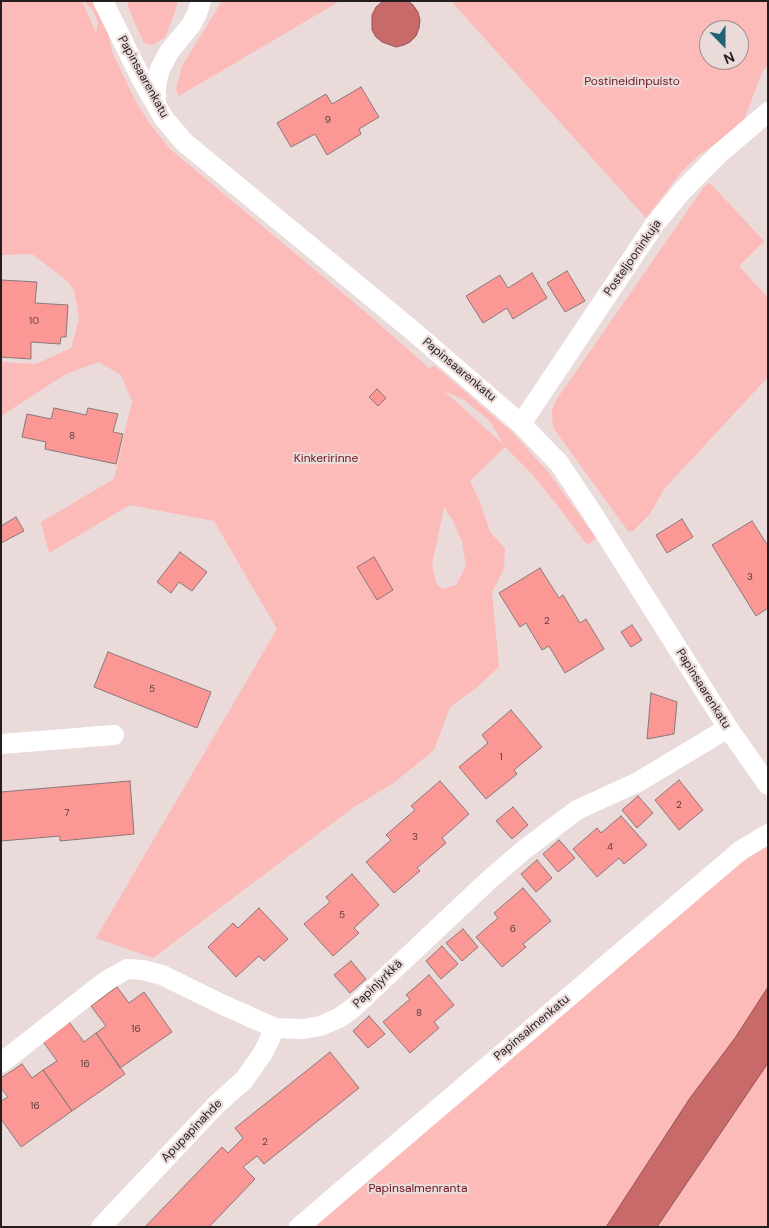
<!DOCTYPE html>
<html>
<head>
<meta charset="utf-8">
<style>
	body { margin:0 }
	#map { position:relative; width:769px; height:1228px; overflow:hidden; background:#eadad9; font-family:"DM Sans",sans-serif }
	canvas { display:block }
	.frame { position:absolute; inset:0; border:2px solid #241f1e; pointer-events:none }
	.north { position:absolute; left:699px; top:20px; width:50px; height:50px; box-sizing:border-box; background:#eadad9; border:1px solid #9b8f8e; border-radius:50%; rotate:158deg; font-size:14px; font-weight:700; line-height:20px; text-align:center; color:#241f1e }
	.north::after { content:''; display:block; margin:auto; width:18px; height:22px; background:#206276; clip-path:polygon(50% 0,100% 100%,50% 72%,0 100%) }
</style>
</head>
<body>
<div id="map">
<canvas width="769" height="1228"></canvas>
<div class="frame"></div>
<div class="north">N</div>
</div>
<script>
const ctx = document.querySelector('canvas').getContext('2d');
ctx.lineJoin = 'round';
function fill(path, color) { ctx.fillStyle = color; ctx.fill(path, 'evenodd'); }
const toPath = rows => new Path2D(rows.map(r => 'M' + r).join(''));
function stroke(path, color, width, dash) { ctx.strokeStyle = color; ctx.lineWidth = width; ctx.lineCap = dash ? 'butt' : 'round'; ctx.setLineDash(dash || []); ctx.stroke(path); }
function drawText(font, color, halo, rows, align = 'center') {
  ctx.font = font + ' "DM Sans",sans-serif'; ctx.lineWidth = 4.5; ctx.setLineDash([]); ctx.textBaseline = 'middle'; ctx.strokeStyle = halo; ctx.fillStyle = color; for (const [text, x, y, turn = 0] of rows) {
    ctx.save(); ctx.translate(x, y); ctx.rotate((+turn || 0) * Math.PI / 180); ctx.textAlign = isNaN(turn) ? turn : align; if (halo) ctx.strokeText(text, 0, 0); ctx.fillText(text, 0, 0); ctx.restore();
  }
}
fill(toPath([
	[1,1,82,1,96,33,98,22,92,9,83,1,92,1,108,32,112,52,135,100,149,123,170,149,370,316,429,368,435,366,513,433,549,473,596,538,587,545,557,505,533,475,505,447,470,481,480,502,490,532,505,548,504,569,492,592,499,667,475,689,450,707,434,750,395,782,354,807,153,958,96,938,277,629,214,521,130,505,49,553,41,522,114,479,132,401,121,375,99,362,66,374,1,416,1,362,36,364,71,348,79,318,74,290,66,280,32,254,1,255],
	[444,391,464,400,490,421,504,445],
	[444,507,453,521,462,542,466,566,456,585,442,589,436,583,432,565],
	[128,1,178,1,174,15,165,37,153,45,144,43,128,7],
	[222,1,340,1,179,96,176,89,182,66],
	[451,1,768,1,768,66,763,70,742,125,698,156,682,171,646,218],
	[709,30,739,30,739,60,709,60],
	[710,183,764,241,739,266,768,298,768,377,664,489,650,514,633,531,628,531,554,429,552,419,552,409,557,399,704,187],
	[768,846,768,1018,619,1227,314,1227,738,865],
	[768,1062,768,1227,657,1227,719,1135]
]), '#fcbab8');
const water = toPath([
	[383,1,408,1,413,5,418,12,420,20,419,28,416,36,410,42,404,45,396,47,382,42,376,37,372,30,372,15,376,7,383,1],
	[768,987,768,1063,657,1227,606,1227,690,1098,735,1038,768,987]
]);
fill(water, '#c86a6a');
stroke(water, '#975453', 1);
const building = toPath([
	[361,87,379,117,359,129,361,134,327,155,315,134,291,147,277,123,326,94,332,104,361,87],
	[567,271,585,301,565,312,547,283,567,271],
	[532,273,547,298,513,319,507,308,483,323,466,296,500,275,508,288,532,273],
	[1,280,37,282,35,303,68,305,66,337,61,337,60,344,31,342,31,359,1,357,1,280],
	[377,389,386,398,378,406,369,397,377,389],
	[54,408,86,415,88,408,118,414,113,432,123,434,116,464,45,449,46,442,22,437,27,414,51,419,54,408],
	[16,517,24,531,1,543,1,526,16,517],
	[682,519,693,537,667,553,656,535,682,519],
	[752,521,768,546,768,608,756,616,712,545,752,521],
	[180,552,207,572,192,591,179,582,171,593,157,582,180,552],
	[374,557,393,590,377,600,357,567,374,557],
	[540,568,559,598,563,595,580,623,586,619,604,649,565,673,549,646,542,650,526,623,520,627,499,593,540,568],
	[632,625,642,640,631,647,621,632,632,625],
	[108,652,211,692,197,728,94,687,108,652],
	[651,693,677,702,674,734,647,739,651,693],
	[511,710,542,747,514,770,517,774,486,799,459,767,488,743,482,735,511,710],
	[679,780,703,810,679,830,655,800,679,780],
	[130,781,134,834,60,841,60,836,1,841,1,792,130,781],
	[440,781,469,814,442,838,446,843,417,868,420,871,394,893,366,862,391,840,386,835,415,810,411,806,440,781],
	[638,796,653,813,637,828,622,810,638,796],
	[513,807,528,825,512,839,496,821,513,807],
	[621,816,647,845,624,864,619,858,597,877,573,849,597,828,601,833,621,816],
	[559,840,575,858,558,872,543,854,559,840],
	[537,860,552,878,536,892,521,874,537,860],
	[352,874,379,905,354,928,359,933,333,956,304,924,330,902,326,897,352,874],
	[523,888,551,921,523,944,526,947,502,967,476,937,498,918,494,913,523,888],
	[259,908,288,939,264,961,259,956,236,977,208,947,233,923,238,928,259,908],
	[463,929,478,947,462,961,446,943,463,929],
	[442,946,458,964,441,979,426,961,442,946],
	[351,961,366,979,350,993,334,975,351,961],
	[429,975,454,1005,434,1022,439,1028,410,1053,383,1022,410,999,406,995,429,975],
	[117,987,129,1003,144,992,172,1032,120,1068,96,1033,106,1026,91,1006,117,987],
	[369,1016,385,1034,368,1048,353,1031,369,1016],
	[69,1022,84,1042,96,1033,125,1074,72,1111,43,1070,57,1061,42,1040,69,1022],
	[330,1052,359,1088,264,1164,257,1156,243,1167,255,1179,209,1227,145,1227,222,1147,228,1153,243,1138,235,1128,330,1052],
	[22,1064,32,1078,43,1070,72,1111,21,1147,1,1119,1,1101,8,1097,1,1088,1,1078,22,1064]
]);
fill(building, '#fb9896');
stroke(building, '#877878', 1);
stroke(toPath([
	[103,1,141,78,163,117,184,142,413,331,521,424,559,463,591,511,728,728,768,785],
	[156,105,156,85,160,69,169,52,191,25,197,14,201,1],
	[521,424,655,224,683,190,720,153,768,112],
	[1,744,114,735],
	[1,1063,106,981,127,969,143,970,162,975,221,1004,275,1028,303,1029,320,1026,339,1018,353,1008,489,880,525,849,577,810,638,782,728,728],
	[101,1227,216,1105,244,1080,263,1053,275,1028],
	[299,1227,741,850,768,834]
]), '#fff', 20);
drawText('10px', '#5a3d3c', null, [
	["9",328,120],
	["10",34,321],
	["8",72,436],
	["3",750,577],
	["2",547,621],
	["5",152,689],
	["1",501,757],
	["2",679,805],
	["7",67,813],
	["3",415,837],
	["4",610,847],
	["5",342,915],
	["6",513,929],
	["8",419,1013],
	["16",136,1029],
	["16",85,1064],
	["16",35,1106],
	["2",265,1142]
]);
drawText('12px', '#241f1e', '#eadad9', [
	["Papinsaarenkatu",143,77,61],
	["Posteljooninkuja",633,258,-55],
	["Papinsaarenkatu",459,370,40],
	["Papinsaarenkatu",703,689,58],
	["Papinjyrkkä",378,984,-44],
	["Papinsalmenkatu",532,1028,-40],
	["Apupapinahde",192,1131,-46]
]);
drawText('12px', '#6d161f', '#eadad9', [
	["Postineidinpuisto",632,82],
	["Kinkeririnne",326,459],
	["Papinsalmenranta",418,1189]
]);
</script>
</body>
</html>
